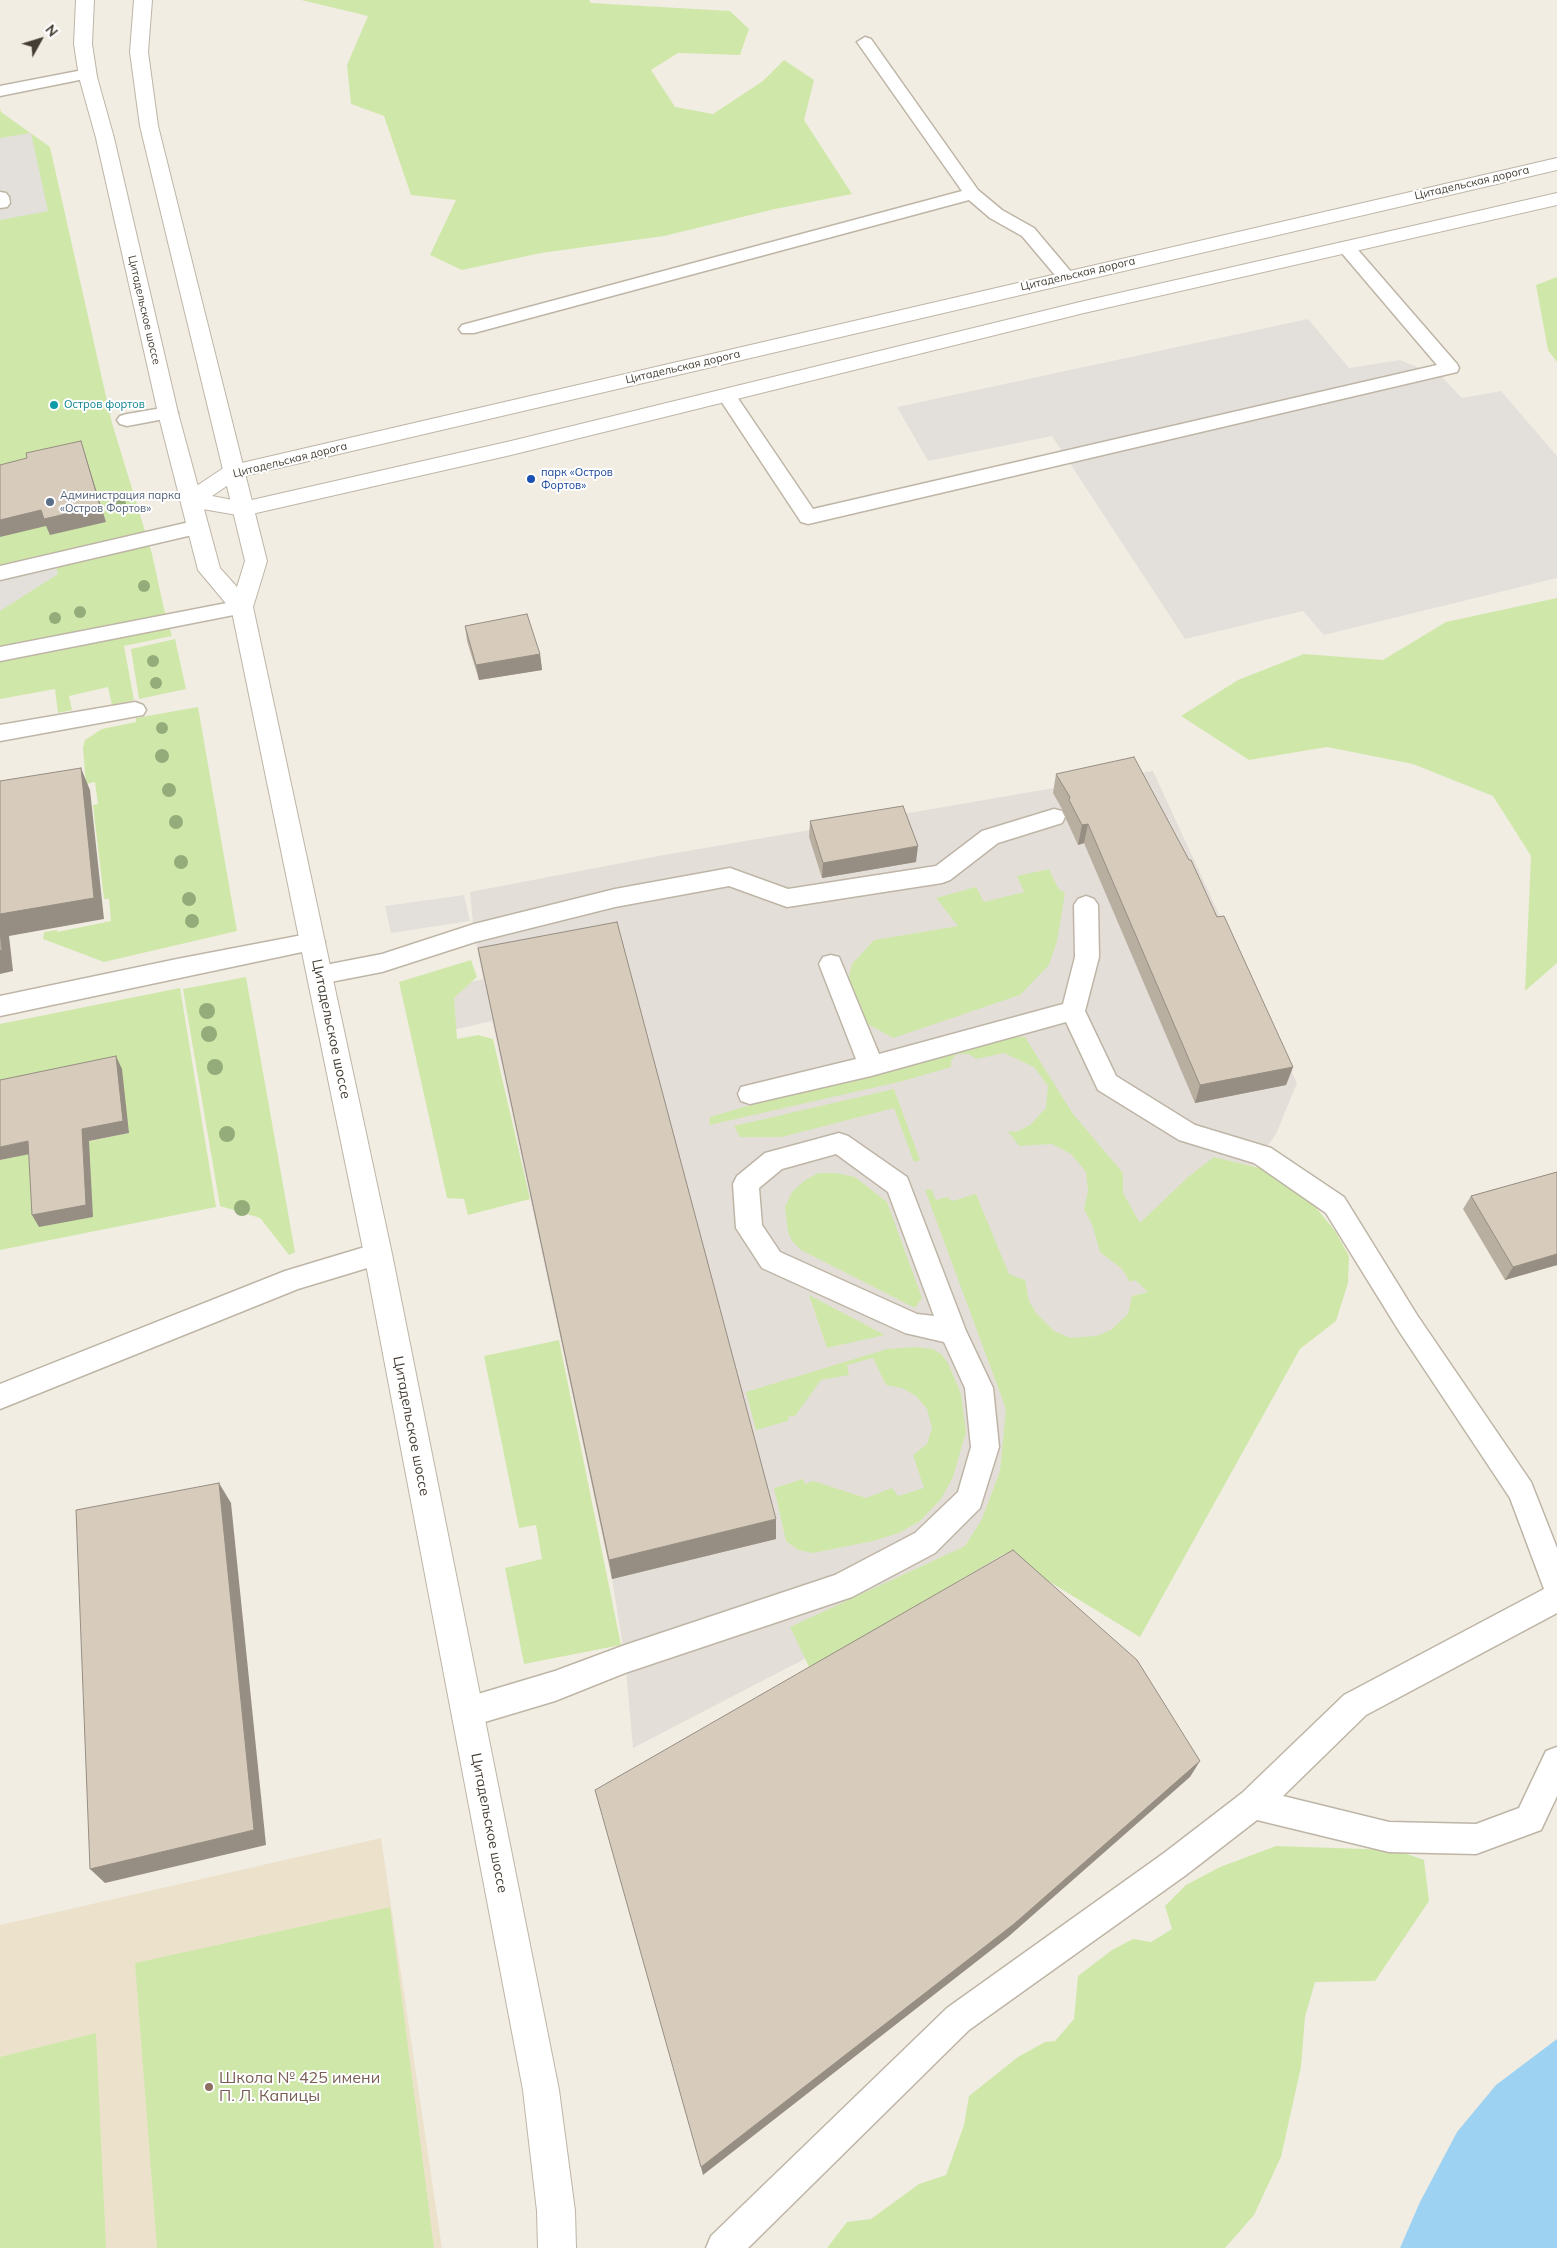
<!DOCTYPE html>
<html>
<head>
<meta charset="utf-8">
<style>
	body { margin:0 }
	#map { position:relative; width:1557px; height:2248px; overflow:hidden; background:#f2ede3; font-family:Mulish,sans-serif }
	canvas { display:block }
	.north { position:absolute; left:15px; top:15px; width:50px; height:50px; -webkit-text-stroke:4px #fff; paint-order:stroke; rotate:51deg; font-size:14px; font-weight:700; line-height:20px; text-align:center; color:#443d33 }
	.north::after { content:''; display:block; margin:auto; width:18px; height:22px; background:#443d33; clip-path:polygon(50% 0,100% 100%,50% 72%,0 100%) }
</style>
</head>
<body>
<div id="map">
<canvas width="1557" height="2248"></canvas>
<div class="north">N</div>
</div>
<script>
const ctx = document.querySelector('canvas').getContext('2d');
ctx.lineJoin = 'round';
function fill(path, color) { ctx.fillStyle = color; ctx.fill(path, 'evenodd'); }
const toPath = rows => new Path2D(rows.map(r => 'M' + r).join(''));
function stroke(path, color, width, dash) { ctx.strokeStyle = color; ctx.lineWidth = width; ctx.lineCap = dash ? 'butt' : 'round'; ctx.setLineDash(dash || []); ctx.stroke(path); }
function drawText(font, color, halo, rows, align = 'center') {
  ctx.font = font + ' Mulish,sans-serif'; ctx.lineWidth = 4; ctx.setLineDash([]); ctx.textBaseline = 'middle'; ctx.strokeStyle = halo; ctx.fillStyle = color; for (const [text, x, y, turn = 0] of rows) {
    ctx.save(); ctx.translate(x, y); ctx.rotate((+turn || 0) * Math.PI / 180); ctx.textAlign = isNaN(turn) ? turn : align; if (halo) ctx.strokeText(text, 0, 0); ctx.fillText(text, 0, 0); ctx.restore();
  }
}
fill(toPath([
	[1153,771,1297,1083,1276,1134,1039,1476,980,1568,633,1748,625,1659,612,1579,492,1021,440,1033,431,992,483,979,474,933,470,892,658,856]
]), '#e4ded9');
fill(toPath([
	[381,1838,442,2248,0,2248,0,1925]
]), '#ece2cc');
fill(toPath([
	[301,0,589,0,591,3,730,11,749,29,740,55,678,53,651,70,675,107,713,114,763,81,784,60,814,80,804,120,852,194,775,209,664,236,541,253,462,270,430,255,456,200,411,195,384,116,351,104,347,65,368,16],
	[0,108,1,112,50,147,112,423,152,554,164,609,172,636,124,646,134,700,112,705,108,687,69,696,72,710,58,713,55,689,0,699],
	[1557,277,1557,362,1548,350,1536,285],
	[1557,598,1557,963,1525,991,1531,856,1493,796,1413,764,1327,747,1249,760,1181,716,1238,680,1304,654,1383,660,1446,622],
	[175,639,186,689,139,699,131,649],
	[198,707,237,931,104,962,43,939,44,932,57,930,57,932,111,921,109,899,104,899,93,805,98,804,95,782,86,784,83,748,85,740,102,729,136,722,136,718],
	[1049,869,1058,888,1065,893,1057,941,1049,965,1020,995,893,1038,864,1022,848,980,852,964,874,940,958,926,936,898,976,887,984,902,1024,892,1017,876],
	[471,960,477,977,454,998,457,1039,478,1035,493,1039,530,1199,468,1215,464,1199,447,1198,399,982],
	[246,977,295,1252,289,1255,260,1218,220,1206,183,989],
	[180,988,216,1207,0,1250,0,1160,129,1133,0,1094,0,1024],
	[988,1035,1025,1037,1073,1114,1123,1173,1123,1193,1140,1223,1188,1177,1214,1157,1280,1173,1309,1199,1335,1231,1349,1256,1348,1283,1336,1321,1300,1349,1140,1637,1004,1554,810,1669,790,1627,965,1546,982,1519,1000,1471,1006,1409,925,1190,931,1189,936,1200,947,1197,952,1201,976,1194,1009,1274,1025,1280,1029,1301,1036,1313,1054,1331,1071,1338,1096,1336,1111,1330,1128,1314,1132,1296,1148,1292,1135,1280,1130,1282,1122,1269,1100,1252,1092,1224,1084,1209,1088,1191,1086,1172,1071,1154,1052,1144,1019,1146,1008,1131,1016,1132,1030,1125,1046,1108,1048,1086,1034,1067,1004,1053,976,1059,969,1054,956,1054,951,1061,951,1067,903,1081,709,1125,710,1117],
	[894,1089,920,1160,914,1162,894,1108,782,1137,740,1137,734,1126],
	[818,1173,836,1173,855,1177,887,1202,922,1298,915,1308,801,1250,792,1241,788,1232,785,1207,792,1192,804,1181],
	[809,1295,885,1335,827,1348],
	[559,1340,621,1645,524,1664,505,1568,542,1559,536,1525,519,1528,484,1356],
	[914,1347,933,1349,941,1354,948,1363,961,1394,966,1432,953,1477,941,1499,920,1521,899,1533,873,1541,813,1553,798,1550,786,1541,774,1488,803,1479,805,1484,813,1481,866,1498,892,1488,898,1496,924,1488,913,1455,927,1444,932,1428,927,1409,916,1396,902,1388,886,1385,873,1358,847,1365,849,1375,821,1380,795,1416,789,1416,788,1421,756,1430,746,1392,887,1349],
	[1276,1846,1396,1850,1424,1860,1429,1901,1375,1981,1315,1982,1305,2017,1301,2067,1281,2157,1254,2215,1225,2248,827,2248,847,2222,871,2219,919,2184,946,2175,964,2125,969,2096,1018,2057,1045,2042,1055,2041,1074,2019,1078,1976,1112,1950,1133,1939,1151,1942,1172,1929,1165,1906,1186,1885,1220,1867],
	[390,1907,434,2248,157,2248,135,1963],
	[96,2033,106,2248,0,2248,0,2057]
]), '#cfe8aa');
fill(toPath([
	[31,133,48,211,0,220,0,138],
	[1308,319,1349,368,1400,360,1442,377,1462,398,1501,391,1557,456,1557,578,1324,635,1303,611,1185,639,1052,436,928,461,897,407],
	[55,562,58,574,0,611,0,575],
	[464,895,470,921,391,933,385,906]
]), '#e3e0dc');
fill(toPath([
	[1557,2039,1557,2248,1400,2248,1420,2202,1457,2132,1496,2085]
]), '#9dd2f2');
const service = toPath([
	[865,37,871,39,978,190,1002,210,1034,228,1072,273,1075,277,1072,281,1060,281,1022,236,990,218,969,200,474,333,462,333,459,329,462,325,962,191,857,42,865,37],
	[88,69,96,74,94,77,0,96,0,86,88,69],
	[0,192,6,193,9,197,10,203,7,207,0,208,0,192],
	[1346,242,1352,243,1457,364,1459,368,1457,372,808,524,801,522,717,395,719,391,733,391,813,509,1437,365,1340,251,1337,247,1340,243,1346,242],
	[168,407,175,409,178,413,175,417,127,426,120,424,117,420,120,416,127,414,168,407],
	[198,520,205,522,208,527,205,532,0,580,0,566,198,520],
	[242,600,249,602,252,607,249,612,0,661,0,647,242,600],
	[135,702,143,705,146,710,143,715,0,741,0,725,135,702],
	[1054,809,1062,811,1065,817,1062,823,998,843,950,880,942,883,787,907,729,886,615,907,475,942,382,972,320,984,312,982,308,975,312,968,320,966,382,954,474,924,615,889,730,868,788,889,936,866,982,831,1054,809],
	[1086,896,1094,899,1098,905,1099,957,1085,1011,1116,1076,1195,1125,1271,1148,1344,1197,1417,1315,1531,1482,1557,1548,1557,1613,1366,1715,1283,1796,1389,1822,1476,1824,1519,1808,1546,1751,1557,1747,1557,1796,1541,1830,1476,1854,1389,1852,1257,1820,1186,1875,969,2030,748,2248,706,2248,711,2236,947,2008,1164,1853,1242,1793,1344,1695,1544,1589,1510,1498,1399,1331,1326,1213,1254,1163,1179,1140,1098,1090,1066,1022,871,1076,750,1104,741,1101,738,1094,741,1087,856,1059,819,964,823,957,831,955,839,957,879,1054,1063,1004,1075,957,1074,905,1078,899,1086,896],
	[313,933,321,936,325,942,321,948,0,1016,0,996,177,959,313,933],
	[839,1133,848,1136,907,1177,966,1331,993,1388,999,1447,980,1508,935,1553,852,1597,625,1673,555,1701,468,1727,457,1723,453,1712,457,1701,468,1697,555,1671,625,1645,835,1575,915,1533,958,1492,971,1447,965,1388,944,1342,905,1333,762,1268,736,1228,733,1184,737,1176,765,1153,839,1133],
	[836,1154,888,1192,934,1316,917,1314,780,1252,762,1225,759,1188,782,1169,836,1154],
	[378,1243,387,1246,391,1254,387,1262,298,1289,0,1409,0,1384,285,1271,378,1243]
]);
const minor = toPath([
	[76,0,94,0,92,44,97,77,114,138,178,413,220,568,237,587,245,561,140,126,130,52,134,0,152,0,148,52,158,126,267,561,253,607,250,613,242,615,234,613,198,570,158,413,96,138,79,77,74,44,76,0]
]);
const tertiary = toPath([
	[1557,158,1557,170,240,477,212,496,243,502,511,441,1084,301,1557,193,1557,205,1084,313,511,455,243,516,191,507,183,505,180,500,183,495,225,467,233,465,1557,158],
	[242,599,250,601,253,607,392,1254,559,2090,575,2211,576,2248,538,2248,537,2211,523,2090,364,1254,231,607,234,601,242,599]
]);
stroke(service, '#beb5a6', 3);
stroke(minor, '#beb5a6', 2);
stroke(tertiary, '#beb5a6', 2);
fill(service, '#fff');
fill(minor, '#fff');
fill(tertiary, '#fff');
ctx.fillStyle = '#94ac7a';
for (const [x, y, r] of [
	[120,504,6],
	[144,586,6],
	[80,612,6],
	[55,618,6],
	[153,661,6],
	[156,683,6],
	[162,728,6],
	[162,756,7],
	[169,790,7],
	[176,822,7],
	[181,862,7],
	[189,899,7],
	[192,921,7],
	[207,1011,8],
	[209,1034,8],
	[215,1067,8],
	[227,1134,8],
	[242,1208,8]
]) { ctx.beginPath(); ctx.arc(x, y, r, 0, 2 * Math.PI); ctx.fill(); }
fill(toPath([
	[465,626,540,654,542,670,479,680,467,641],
	[1056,774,1217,917,1293,1067,1286,1085,1195,1103,1084,843,1078,845,1066,819,1066,816,1053,793],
	[810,821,916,862,822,878,809,837],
	[478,948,776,1539,612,1579],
	[1557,1172,1557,1265,1505,1280,1463,1209,1471,1196]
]), '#b9afa1');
fill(toPath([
	[81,441,106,522,50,535,46,526,0,537,0,520],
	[540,654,542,670,479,680,476,665],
	[81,768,90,790,104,919,9,936,13,971,0,974,0,914],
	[1088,824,1084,843,1078,845,1082,825],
	[918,846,916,862,822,878,823,863],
	[116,1056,122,1069,129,1133,89,1141,93,1217,39,1227,32,1215],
	[1293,1067,1286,1085,1195,1103,1200,1085],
	[28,1141,35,1153,0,1160,0,1147],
	[1557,1254,1557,1265,1505,1280,1513,1267],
	[219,1483,231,1503,266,1845,105,1883,90,1869],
	[776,1519,776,1539,612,1579,609,1560],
	[1200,1761,1190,1777,1008,1937,703,2175,701,2167]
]), '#968e83');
const building = toPath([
	[81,441,100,506,44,519,41,510,0,520,0,465,27,458,26,453,81,441],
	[527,614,540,654,476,665,465,626,527,614],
	[1134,757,1189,860,1191,860,1217,917,1224,916,1293,1067,1200,1085,1088,824,1082,825,1069,800,1070,797,1056,774,1134,757],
	[81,768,94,898,0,914,0,781,81,768],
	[903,806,918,846,823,863,810,821,903,806],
	[617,922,776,1519,609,1560,478,948,617,922],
	[0,930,2,950,0,951,0,930],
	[116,1056,123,1121,82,1129,86,1205,32,1215,28,1141,0,1147,0,1080,116,1056],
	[1557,1172,1557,1254,1513,1267,1471,1196,1557,1172],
	[219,1483,254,1830,90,1869,76,1510,219,1483],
	[1013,1550,1137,1660,1200,1761,1014,1924,701,2167,595,1790,1013,1550]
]);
fill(building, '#d7cbbb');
stroke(building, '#968e83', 1);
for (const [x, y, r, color] of [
	[54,405,5,"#0f9aa8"],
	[531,479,5,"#1a4fb4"],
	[50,502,5,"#5c6f8a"],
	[209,2087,5,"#8d6e63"]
]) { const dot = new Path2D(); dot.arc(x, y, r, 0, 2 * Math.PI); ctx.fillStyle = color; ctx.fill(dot); stroke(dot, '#fff', 2); }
drawText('11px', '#443d33', '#fff', [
	["Цитадельская дорога",1472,183,-13],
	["Цитадельская дорога",1078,274,-13],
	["Цитадельское шоссе",144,310,77],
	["Цитадельская дорога",683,367,-13],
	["Цитадельская дорога",290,460,-14]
]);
drawText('11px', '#0d838f', '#fff', [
	["Остров фортов",64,405]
], 'left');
drawText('11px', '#164399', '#fff', [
	["парк «Остров",541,473],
	["Фортов»",541,486]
], 'left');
drawText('11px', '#4e5e75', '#fff', [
	["Администрация парка",60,496],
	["«Остров Фортов»",60,509]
], 'left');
drawText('14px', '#443d33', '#fff', [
	["Цитадельское шоссе",331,1029,78],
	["Цитадельское шоссе",411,1426,79],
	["Цитадельское шоссе",489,1823,79]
]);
drawText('16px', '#785e54', '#fff', [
	["Школа № 425 имени",219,2078],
	["П. Л. Капицы",219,2096]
], 'left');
</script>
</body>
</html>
